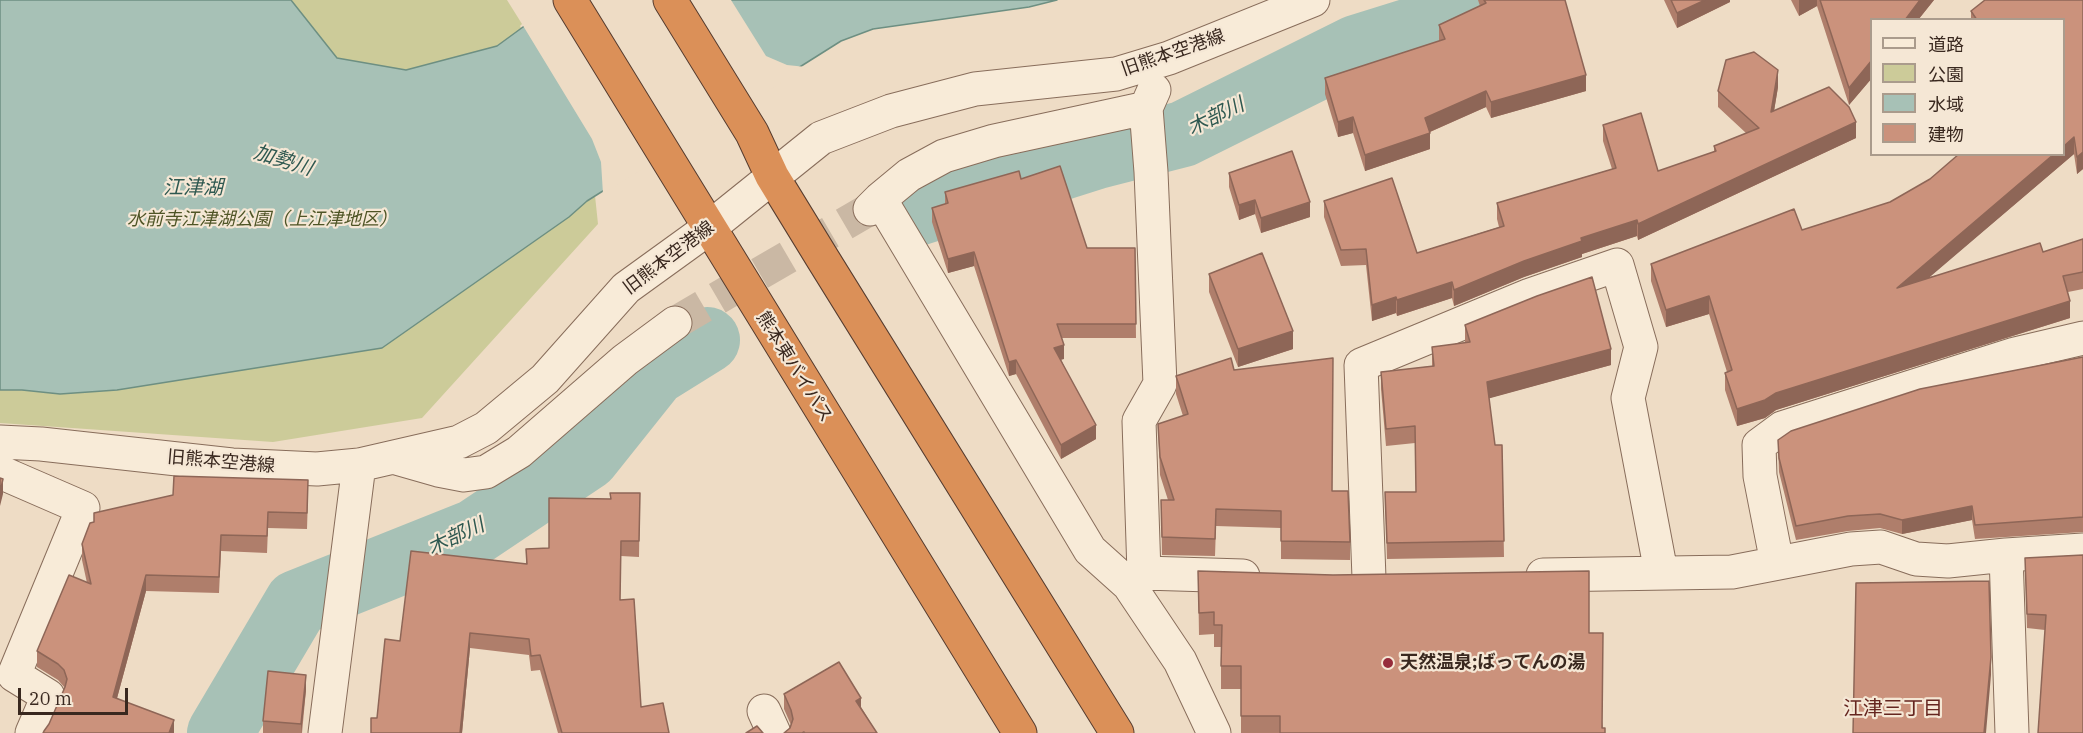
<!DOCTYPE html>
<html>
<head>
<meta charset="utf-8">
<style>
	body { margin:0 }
	#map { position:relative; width:2083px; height:733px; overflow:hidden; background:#eedcc5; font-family:"IBM Plex Serif","Noto Sans JP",serif }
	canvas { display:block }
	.legend { position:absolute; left:1870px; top:18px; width:195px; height:138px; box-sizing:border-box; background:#f5e7d5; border:2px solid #aa9b8c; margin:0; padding:8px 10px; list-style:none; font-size:18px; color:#39281f }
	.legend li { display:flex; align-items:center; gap:12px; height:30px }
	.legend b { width:30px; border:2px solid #aa9b8c }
	.scale { position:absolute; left:18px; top:688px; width:110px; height:27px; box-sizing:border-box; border:3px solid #39281f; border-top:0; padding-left:8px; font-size:18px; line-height:21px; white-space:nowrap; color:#39281f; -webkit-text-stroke:4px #f5e7d5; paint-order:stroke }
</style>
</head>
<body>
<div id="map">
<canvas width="2083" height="733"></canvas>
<ul class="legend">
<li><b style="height:8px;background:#f8ebd8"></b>道路</li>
<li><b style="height:16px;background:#cccb99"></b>公園</li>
<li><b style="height:16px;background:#a7c1b6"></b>水域</li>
<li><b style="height:16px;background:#cb927c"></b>建物</li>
</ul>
<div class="scale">20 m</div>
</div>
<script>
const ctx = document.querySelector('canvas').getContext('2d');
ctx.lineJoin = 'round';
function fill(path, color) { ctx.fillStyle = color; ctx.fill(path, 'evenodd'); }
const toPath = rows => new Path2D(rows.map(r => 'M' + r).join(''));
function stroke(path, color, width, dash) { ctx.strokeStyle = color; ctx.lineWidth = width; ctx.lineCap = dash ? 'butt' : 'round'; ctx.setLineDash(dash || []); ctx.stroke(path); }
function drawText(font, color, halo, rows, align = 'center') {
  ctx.font = font + ' "IBM Plex Serif","Noto Sans JP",serif'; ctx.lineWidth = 4.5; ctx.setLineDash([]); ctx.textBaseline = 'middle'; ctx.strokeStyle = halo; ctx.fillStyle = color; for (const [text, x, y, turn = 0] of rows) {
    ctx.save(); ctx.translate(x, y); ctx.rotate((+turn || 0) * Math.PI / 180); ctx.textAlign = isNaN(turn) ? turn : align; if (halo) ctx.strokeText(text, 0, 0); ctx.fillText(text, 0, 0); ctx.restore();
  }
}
fill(toPath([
	[0,0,507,0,522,24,520,26,589,139,598,224,422,418,273,442,0,423]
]), '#cccb99');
const water = toPath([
	[0,0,291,0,337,58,406,70,497,46,560,0,1057,0,1029,7,873,29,841,41,587,201,569,217,382,348,117,390,60,394,22,390,0,390,0,0]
]);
fill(water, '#a7c1b6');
stroke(water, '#6d8f82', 1.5);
fill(toPath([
	[555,0,731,0,766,56,787,65,806,67,603,194,601,162,592,139,522,24]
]), '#eedcc5');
stroke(toPath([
	[914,214,1097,156,1183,134,1356,48,1510,0],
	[220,733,297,603,475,532,587,457,654,373,707,340]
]), '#a7c1b6', 66);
stroke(toPath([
	[675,323,870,209]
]), '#cab8a4', 33, [33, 16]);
const minor = toPath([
	[880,199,1090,550,1129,585,1180,661,1214,733],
	[870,209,880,199,909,175,944,156,994,141,1146,108,1154,90],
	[0,442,41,444,232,465,317,469,359,465,459,442,486,428,545,379,626,288,709,228,821,138,891,111,975,89,1116,74,1169,58,1313,0],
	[396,458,438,470,464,475,486,472,519,452,625,360,675,323],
	[0,472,83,508,14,675,48,696,32,733],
	[2006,555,2083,550],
	[1777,563,1760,476,1759,445,1782,428,2015,354,2083,338],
	[1144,573,1139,421,1160,384,1151,172,1146,108],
	[1543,575,1732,572,1851,549,1881,547,1916,559,1948,561,2006,555,2012,733],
	[1369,578,1361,365,1530,295,1617,265,1641,347,1628,398,1661,572],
	[1129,585,1144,573,1243,576],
	[764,711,774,733],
	[325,733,359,465]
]);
const highway = toPath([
	[570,0,1020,733],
	[670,0,752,133,772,176,821,256,1117,733]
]);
stroke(minor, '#886d5b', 35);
stroke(highway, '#563c2f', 35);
stroke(minor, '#f8ebd8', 33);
stroke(highway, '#db9058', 33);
fill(toPath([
	[1478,0,1565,0,1586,91,1491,118,1486,107,1430,132,1430,149,1365,171,1353,133,1338,137,1325,94,1325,78,1439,41,1439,25,1480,6],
	[1664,0,1730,0,1730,2,1677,28],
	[1791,0,1934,0,1918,20,1872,20,1872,78,1849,105,1817,6,1799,16],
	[2083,0,2083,169,2077,174,2074,154,1929,277,2043,252,2083,239,2083,289,2068,292,2070,318,1776,410,1765,418,1737,426,1725,390,1725,373,1727,372,1709,314,1666,327,1651,281,1651,264,1802,230,2064,154,2064,20,1971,20,1971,11],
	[1778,87,1774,111,1856,138,1638,240,1637,236,1582,254,1582,257,1524,277,1454,306,1452,298,1397,316,1396,313,1372,321,1366,265,1341,266,1324,217,1324,201,1417,253,1499,227,1497,219,1497,203,1612,169,1603,141,1603,125,1658,171,1714,152,1714,146,1746,133,1718,107,1718,91],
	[1229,173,1310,217,1261,233,1255,214,1239,220,1229,187],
	[1021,179,1087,248,1135,248,1136,338,1062,338,1064,359,1061,359,1096,439,1061,459,1016,374,1009,376,974,266,948,273,932,222,932,208,945,204,945,192],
	[1209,274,1293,349,1238,367,1209,292],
	[1465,325,1611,365,1489,398,1495,445,1502,445,1504,557,1387,559,1385,492,1416,492,1415,443,1386,446,1381,389,1381,372,1432,366,1432,347,1465,343],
	[2083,357,2083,532,1975,539,1972,520,1902,534,1880,528,1848,531,1796,540,1779,472,1778,440],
	[1234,370,1332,491,1350,542,1350,560,1281,559,1281,528,1216,526,1215,556,1162,555,1161,500,1168,500,1160,475,1158,424,1183,416,1176,394,1176,376],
	[640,493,639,557,621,556,620,600,641,707,669,733,558,733,540,670,531,671,529,655,470,648,462,733,371,733,377,718,400,641,526,564,526,549,549,548,610,499],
	[308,496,307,529,268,528,267,553,221,551,219,593,146,591,117,698,174,733,49,724,65,688,58,680,37,667,37,651,87,583,82,560,82,544],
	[2083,555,2045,630,2027,628,2025,558],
	[1198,571,1589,633,1603,728,1605,733,1241,733,1241,689,1221,689,1221,647,1214,647,1214,634,1199,635],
	[306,690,302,733,263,733,263,721],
	[784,694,861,707,877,733,784,733,790,728,791,725,784,709]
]), '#af7e6b');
fill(toPath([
	[1705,0,1730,0,1730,2,1677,28,1677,13],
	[1799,0,1817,0,1817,6,1799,16],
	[1920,0,1934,0,1918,20,1905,20],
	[1872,60,1872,78,1849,105,1849,88],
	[1778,70,1778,87,1771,129,1771,112],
	[1586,75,1586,91,1491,118,1491,102],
	[1486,91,1486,107,1425,134,1425,118],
	[1353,117,1353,133,1338,137,1338,122],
	[1856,122,1856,138,1638,240,1638,224],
	[1430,133,1430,149,1365,171,1365,155],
	[2074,137,2074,154,1897,305,1897,288,2054,154,2064,154,2064,146],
	[2083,152,2083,169,2077,174,2077,157],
	[1255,200,1255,214,1239,220,1239,205],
	[1310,202,1310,217,1261,233,1261,218],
	[1637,220,1637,236,1582,254,1582,257,1524,277,1454,306,1454,290,1581,238],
	[974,252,974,266,948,273,948,259],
	[1452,282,1452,298,1397,316,1397,300],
	[1709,296,1709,314,1666,327,1666,310],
	[1396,297,1396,313,1372,321,1372,305],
	[2070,301,2070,318,1776,410,1765,418,1737,426,1737,409,1776,393],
	[1293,331,1293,349,1238,367,1238,349],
	[1064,345,1064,359,1054,362,1054,348],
	[1611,349,1611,365,1487,399,1487,382],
	[1016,360,1016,374,1009,376,1009,362],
	[1096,425,1096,439,1061,459,1061,445],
	[3,479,3,494,0,506,0,492],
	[1972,506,1972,520,1902,534,1902,520],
	[146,575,146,591,113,713,113,697],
	[470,633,470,648,462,733,460,733],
	[1991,657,1991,675,1986,733,1984,733],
	[306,675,306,690,301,733,301,724],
	[861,698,861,713,856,701],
	[174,720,174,733,169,733]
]), '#8e6657');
const building = toPath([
	[1484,0,1565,0,1586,75,1491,102,1486,91,1425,118,1430,133,1365,155,1353,117,1338,122,1325,78,1445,39,1439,25,1486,3,1484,0],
	[1671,0,1705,0,1677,13,1671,0],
	[1820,0,1920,0,1905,20,1872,20,1872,60,1849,88,1820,0],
	[1985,0,2083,0,2083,152,2077,157,2074,137,2064,146,2064,20,1977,20,1971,11,1985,0],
	[1754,52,1778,70,1771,112,1829,87,1849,107,1856,122,1638,224,1637,220,1581,238,1582,241,1524,261,1454,290,1452,282,1397,300,1396,297,1372,305,1366,249,1341,250,1324,201,1392,178,1417,253,1504,226,1497,203,1616,168,1603,125,1641,113,1658,171,1716,151,1714,146,1759,128,1718,91,1726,60,1754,52],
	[1292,151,1310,202,1261,218,1255,200,1239,205,1229,173,1292,151],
	[1959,154,2054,154,1897,288,2040,243,2043,252,2083,239,2083,272,2063,276,2070,301,1776,393,1765,400,1737,409,1725,373,1732,370,1709,296,1666,310,1651,264,1794,209,1802,230,1890,202,1930,179,1959,154],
	[1060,166,1087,248,1135,248,1136,324,1057,324,1064,345,1054,348,1096,425,1061,445,1016,360,1009,362,974,252,948,259,932,208,948,203,945,192,1019,171,1021,179,1060,166],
	[1262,253,1293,331,1238,349,1209,274,1262,253],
	[1592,277,1611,349,1487,382,1495,445,1502,445,1504,541,1387,543,1385,492,1416,492,1415,426,1386,429,1381,372,1434,366,1432,347,1470,342,1465,325,1537,296,1592,277],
	[2083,357,2083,517,1975,525,1972,506,1902,520,1880,514,1848,516,1796,526,1779,458,1778,440,1791,431,1920,389,2083,357],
	[1231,358,1234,370,1333,358,1332,491,1348,491,1350,542,1281,541,1281,511,1216,509,1215,539,1162,537,1161,500,1174,500,1160,457,1158,424,1188,414,1176,376,1231,358],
	[174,476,308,480,307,513,268,512,267,536,221,535,219,577,146,575,113,697,174,720,169,733,43,733,44,731,49,724,65,687,67,679,64,670,58,664,37,651,69,575,91,584,82,544,90,523,94,522,94,513,173,495,174,476],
	[0,478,3,479,0,492,0,478],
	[610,493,640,493,639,541,621,541,620,600,634,599,641,707,663,703,669,733,562,733,540,655,531,656,529,639,470,633,460,733,371,733,371,718,377,718,385,639,400,641,411,551,527,564,526,549,549,548,549,498,611,499,610,493],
	[2083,555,2083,733,2038,733,2046,615,2027,614,2025,558,2083,555],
	[1198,571,1333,575,1589,571,1589,633,1603,633,1602,728,1605,728,1605,733,1280,733,1280,716,1241,716,1241,666,1221,666,1222,625,1214,625,1214,612,1199,613,1198,571],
	[1989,581,1991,657,1984,733,1853,733,1856,583,1989,581],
	[839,662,861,698,856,701,877,733,805,733,804,732,802,733,784,733,790,728,793,719,791,710,784,694,839,662],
	[268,671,306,675,301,724,263,721,268,671],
	[757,726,763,733,746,733,757,726]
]);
fill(building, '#cb927c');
stroke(building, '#8e6657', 1.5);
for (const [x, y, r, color] of [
	[1388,663,6,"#962c3b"]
]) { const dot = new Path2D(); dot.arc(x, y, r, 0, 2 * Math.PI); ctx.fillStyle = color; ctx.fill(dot); stroke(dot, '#f5e7d5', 2); }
drawText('18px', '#39281f', '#f5e7d5', [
	["旧熊本空港線",1173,53,-19],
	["旧熊本空港線",669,258,-37],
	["熊本東バイパス",794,367,58],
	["旧熊本空港線",221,462,5]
]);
drawText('italic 18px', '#4f5526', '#f5e7d5', [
	["水前寺江津湖公園（上江津地区）",262,220]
]);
drawText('bold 18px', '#39281f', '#f5e7d5', [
	["天然温泉;ばってんの湯",1400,663]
], 'left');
drawText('italic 20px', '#2e5850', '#f5e7d5', [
	["木部川",1216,117,-26],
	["加勢川",283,161,17],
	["江津湖",193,188],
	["木部川",456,537,-25]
]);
drawText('20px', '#65251f', '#f5e7d5', [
	["江津三丁目",1893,709]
]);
</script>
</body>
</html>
